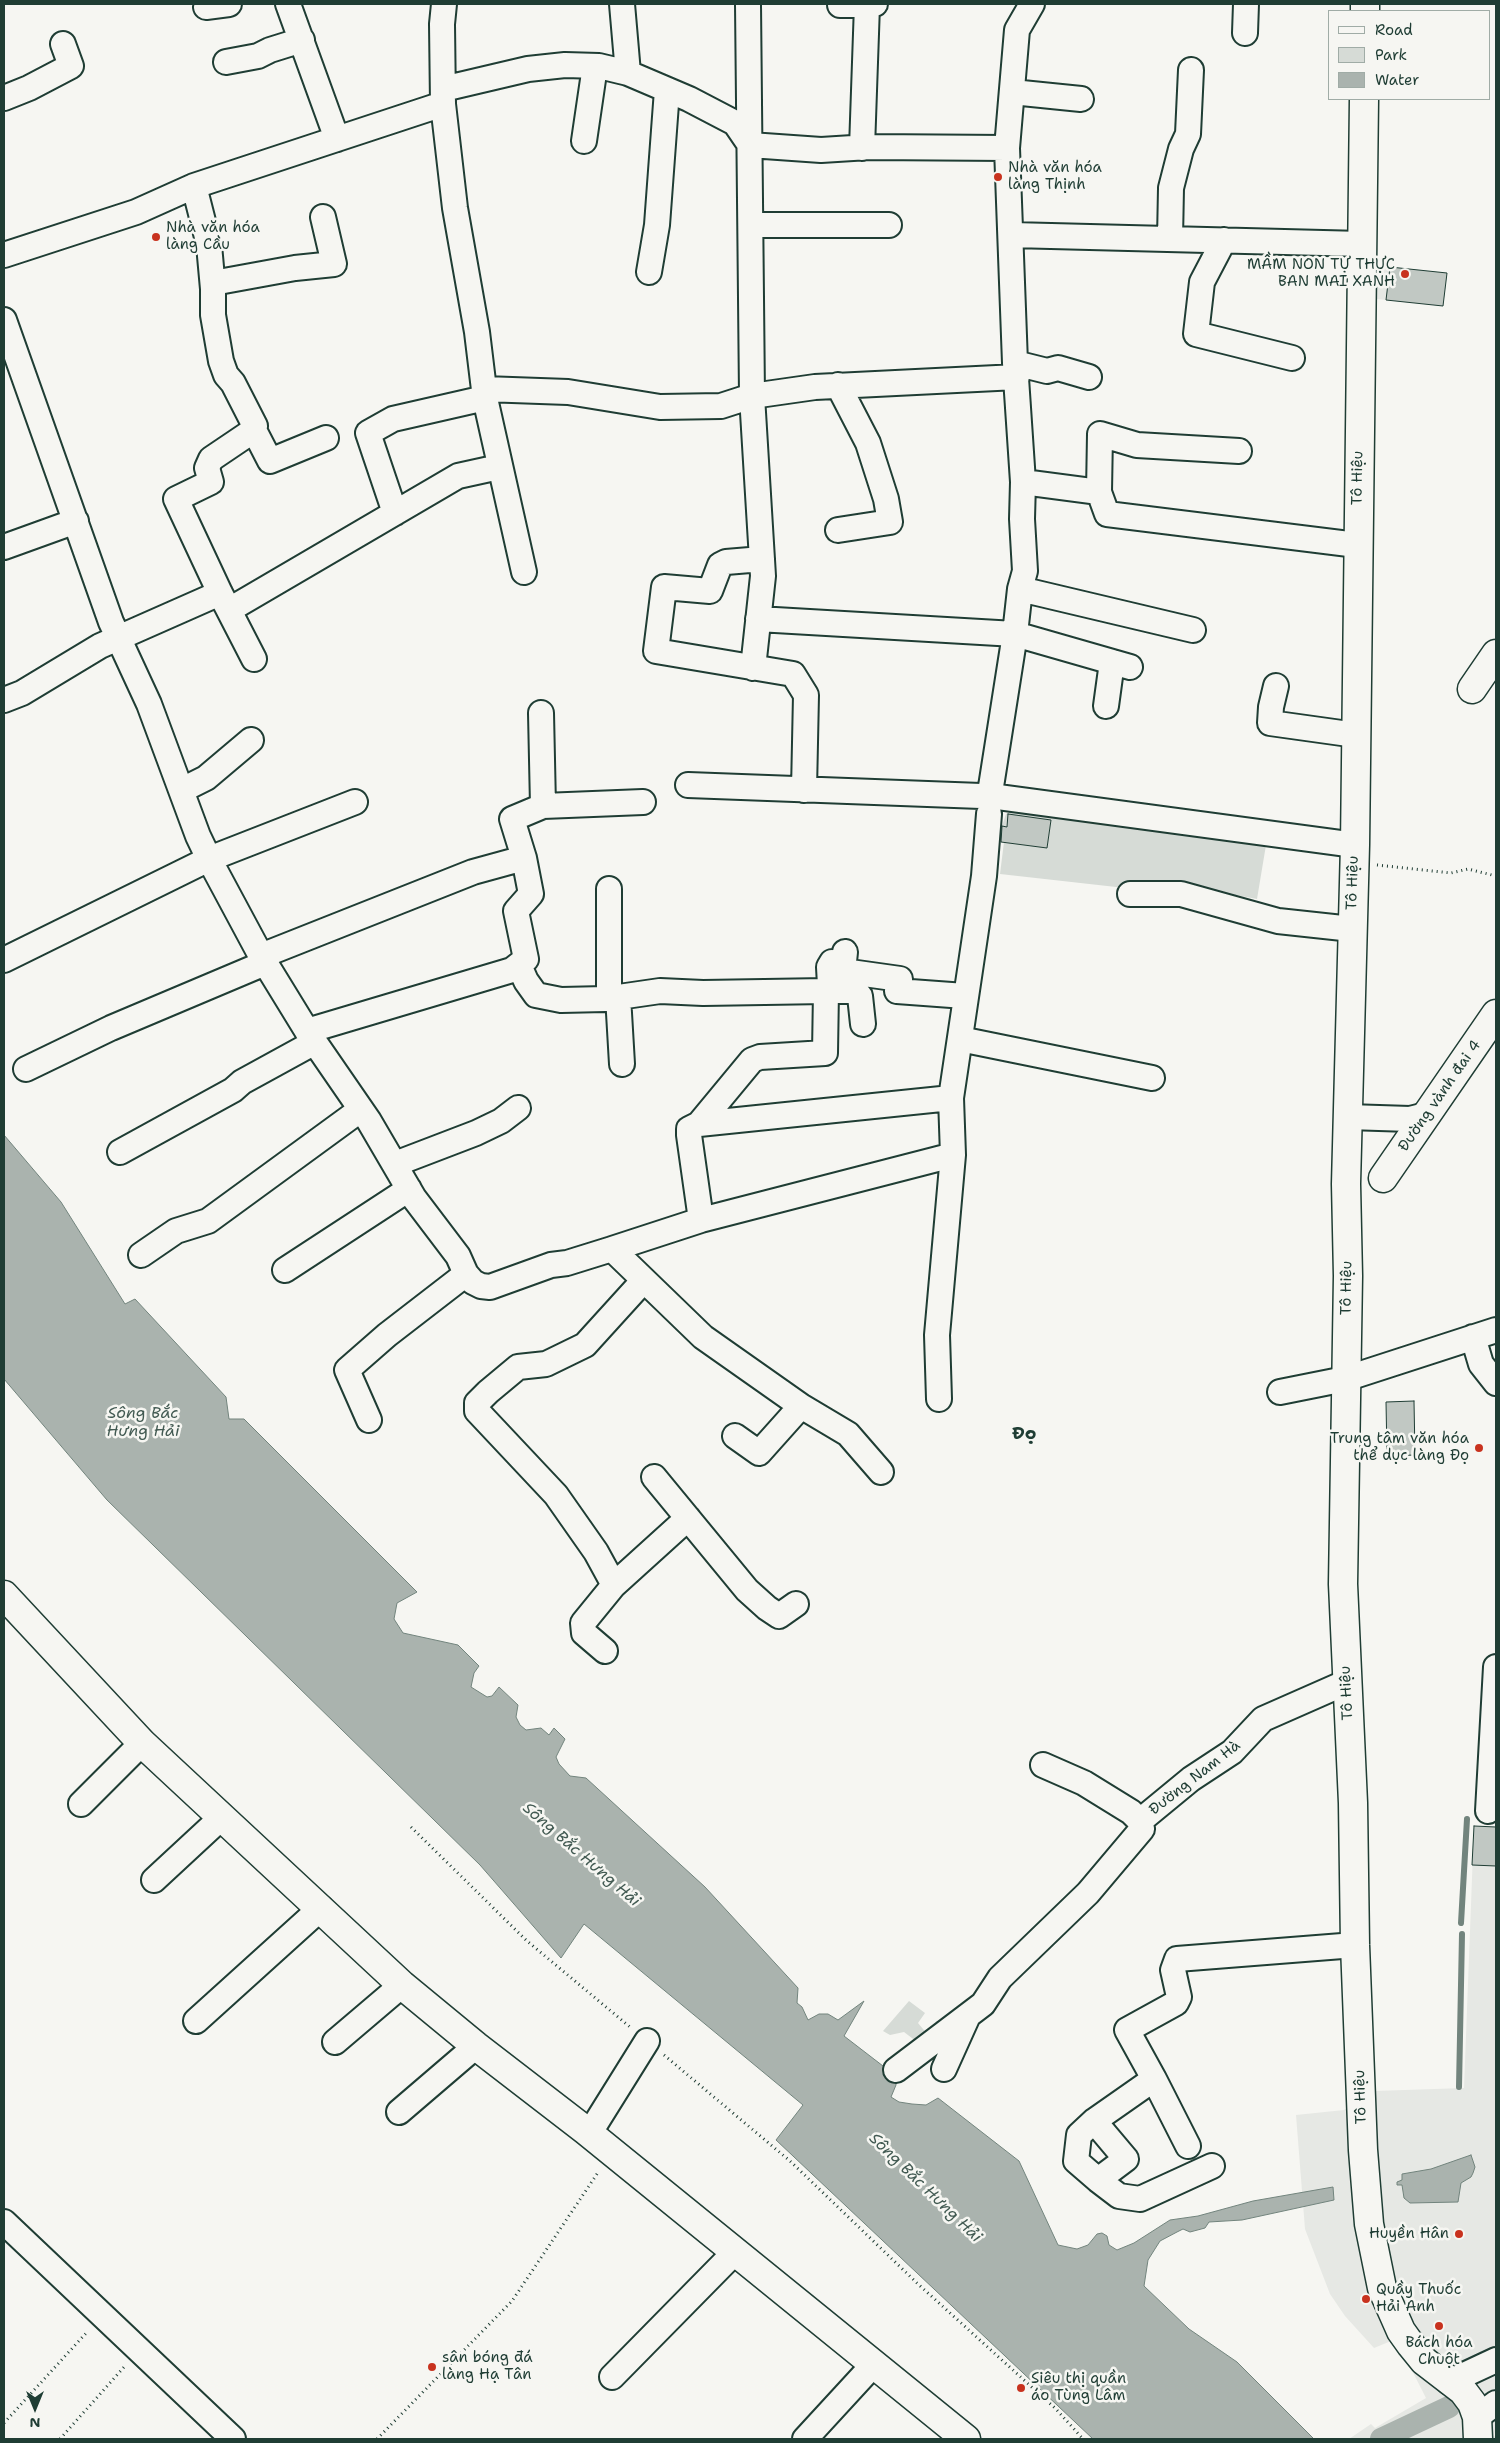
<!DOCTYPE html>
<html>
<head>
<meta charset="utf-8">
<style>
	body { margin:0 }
	#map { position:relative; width:1500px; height:2443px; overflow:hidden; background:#f6f6f2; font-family:"Shantell Sans",sans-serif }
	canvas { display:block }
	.frame { position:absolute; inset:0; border:5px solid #1f3d34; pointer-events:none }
	.legend { position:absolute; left:1328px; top:10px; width:162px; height:90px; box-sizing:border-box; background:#f6f6f2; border:1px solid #a0aca6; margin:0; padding:6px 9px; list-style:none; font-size:15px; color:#1f3d34 }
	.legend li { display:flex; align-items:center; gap:10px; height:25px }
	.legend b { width:25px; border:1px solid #a0aca6 }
	.north { position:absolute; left:10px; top:2383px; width:50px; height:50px; -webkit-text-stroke:4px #f6f6f2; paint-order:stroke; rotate:180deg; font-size:14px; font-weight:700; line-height:20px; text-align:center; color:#1f3d34 }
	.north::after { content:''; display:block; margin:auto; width:18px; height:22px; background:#1f3d34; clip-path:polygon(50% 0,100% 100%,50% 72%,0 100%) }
</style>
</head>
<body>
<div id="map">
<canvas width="1500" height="2443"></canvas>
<div class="frame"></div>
<ul class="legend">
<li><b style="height:6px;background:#f6f6f2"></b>Road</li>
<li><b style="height:14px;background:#d6dbd6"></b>Park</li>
<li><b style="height:14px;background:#aab3ae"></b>Water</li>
</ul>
<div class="north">N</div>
</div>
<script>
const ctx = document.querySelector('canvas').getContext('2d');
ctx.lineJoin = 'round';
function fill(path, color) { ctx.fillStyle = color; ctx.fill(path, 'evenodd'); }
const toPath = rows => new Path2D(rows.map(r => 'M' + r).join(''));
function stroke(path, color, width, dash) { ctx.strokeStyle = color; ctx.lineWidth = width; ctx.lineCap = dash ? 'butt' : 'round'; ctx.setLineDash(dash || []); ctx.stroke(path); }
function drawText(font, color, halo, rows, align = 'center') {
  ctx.font = font + ' "Shantell Sans",sans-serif'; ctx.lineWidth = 5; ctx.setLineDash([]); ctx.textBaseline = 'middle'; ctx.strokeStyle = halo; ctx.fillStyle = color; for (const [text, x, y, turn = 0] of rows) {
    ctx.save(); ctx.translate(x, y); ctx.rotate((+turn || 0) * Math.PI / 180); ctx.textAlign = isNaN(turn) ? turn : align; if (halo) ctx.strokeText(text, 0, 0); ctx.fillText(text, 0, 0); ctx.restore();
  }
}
fill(toPath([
	[1372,265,1447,273,1443,306,1368,298],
	[1474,1826,1496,1827,1496,2428,1494,2435,1496,2439,1349,2439,1371,2424,1375,2428,1426,2398,1396,2339,1374,2348,1345,2316,1330,2294,1305,2229,1296,2115,1344,2110,1375,2091,1464,2088]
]), '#e6e8e4');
fill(toPath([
	[1014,809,1266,845,1257,899,1177,884,1134,889,1000,874,1004,842,1047,848,1051,820,1009,814,1007,827,1002,826,1006,814],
	[909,2001,925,2013,918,2023,933,2041,936,2021,948,2030,925,2048,904,2032,890,2035,883,2031]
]), '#d6dbd6');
const water = toPath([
	[4,1135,61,1202,125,1304,135,1299,226,1397,229,1419,244,1419,417,1592,397,1603,394,1619,403,1633,458,1645,479,1666,474,1673,471,1687,487,1697,492,1696,499,1687,518,1705,516,1717,520,1725,526,1730,541,1728,549,1735,554,1728,565,1739,556,1757,559,1764,570,1776,586,1778,705,1887,798,1988,797,2003,802,2007,808,2020,819,2014,828,2014,838,2020,864,2001,844,2036,896,2076,896,2085,891,2097,899,2102,912,2104,926,2105,938,2098,1019,2161,1058,2245,1077,2249,1088,2245,1097,2234,1102,2233,1107,2236,1109,2245,1117,2250,1134,2243,1170,2220,1198,2216,1253,2201,1333,2187,1334,2200,1242,2220,1209,2222,1205,2228,1190,2232,1183,2229,1177,2232,1160,2241,1148,2260,1144,2286,1189,2329,1237,2362,1314,2439,1093,2439,776,2140,803,2105,584,1924,561,1958,480,1865,107,1500,4,1379,4,1135],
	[1471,2155,1475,2167,1473,2173,1471,2177,1461,2183,1458,2202,1410,2203,1404,2198,1402,2185,1397,2185,1397,2182,1402,2180,1402,2174,1431,2169,1471,2155]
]);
fill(water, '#aab3ae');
stroke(water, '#72847d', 1);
stroke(toPath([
	[1461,1923,1467,1819],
	[1459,2087,1462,1934]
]), '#72847d', 6);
stroke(toPath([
	[1381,2439,1449,2407]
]), '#aab3ae', 22);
const building = toPath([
	[1390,267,1447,273,1443,306,1386,300,1390,267],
	[1008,814,1051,820,1047,848,1001,842,1002,826,1007,827,1008,814],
	[1414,1401,1415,1455,1387,1456,1386,1402,1414,1401],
	[1474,1826,1496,1827,1496,1866,1472,1865,1474,1826]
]);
fill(building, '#c1c8c3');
stroke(building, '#1f3d34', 1);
const minor = toPath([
	[288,4,337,139],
	[444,4,442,24,443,104,455,208,477,332,485,398,524,572],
	[622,4,628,73],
	[748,4,752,396,763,576,753,668],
	[840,5,867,5],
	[206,7,229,4],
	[1245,33,1246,4],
	[226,62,258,56,270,50,302,40],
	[443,89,528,69,565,65,599,66,628,73,689,99,735,123,750,145,821,150,869,147,1007,148],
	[1012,92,1081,99],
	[4,98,29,88,71,66,63,44],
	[584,141,595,66],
	[862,148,867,5,875,4],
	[194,186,209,245,213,289,213,315,221,361,226,375,233,383,255,426,254,430,211,459,207,468,211,482,176,499,220,593,254,659],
	[752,225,889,225],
	[1012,235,1362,244],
	[1170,239,1171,188,1181,149,1188,134,1191,70],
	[1224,240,1202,282,1196,334,1292,358],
	[4,255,136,212,194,186,443,104],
	[649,272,657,225,667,90],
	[213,283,295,268,334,264,323,217],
	[4,320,111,622,149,704,198,836,209,859,261,956,307,1031,369,1121,414,1198,458,1256,466,1274,473,1282,481,1286,490,1287,551,1265,567,1263,612,1249,703,1337,801,1406,848,1434,881,1472],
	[1015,363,1047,371,1058,368,1089,377],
	[838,385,868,443,886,499,890,522,838,530],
	[484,389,568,392,660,407,721,406,752,396,815,387,1017,377],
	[254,430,270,461,326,438],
	[1023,482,1099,492,1107,514,1357,545],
	[1099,492,1100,434,1137,445,1239,451],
	[395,513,368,433,393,419,485,398],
	[4,547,76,521],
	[762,559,726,562,720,565,710,591,664,587,656,651,793,674,806,695,804,790],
	[1020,589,1193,630],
	[229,610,458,476,499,467],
	[758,619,1015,634,1130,667],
	[1276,686,1271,707,1270,723,1356,735],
	[4,700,22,693,100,646,220,593],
	[1106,706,1112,662],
	[541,713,543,806],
	[688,785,981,796],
	[182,790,206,778,251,740],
	[990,793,1015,634,1020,589,1025,571,1022,519,1023,482,1015,363,1007,148,1017,30,1032,4],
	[998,797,1355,845],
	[524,858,512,819,543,806,643,802],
	[1130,894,1181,894,1278,921,1352,929],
	[845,952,843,971,900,979,897,991,965,996],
	[261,956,473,872,524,858,531,894,516,911,526,959,512,970,307,1031],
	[4,960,209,859,355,802],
	[519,965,526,981,536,995,561,1000,605,999,660,991,703,993,826,991,830,985,829,967,832,962],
	[618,996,622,1064],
	[609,998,609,889],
	[960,1039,1152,1078],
	[26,1069,111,1028,265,963],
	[1348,1117,1410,1119,1426,1115],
	[699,1124,752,1060,760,1057,825,1053,826,991,855,991,860,996,863,1024],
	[120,1152,233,1090,242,1082,315,1042],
	[395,1164,476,1133,501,1121,518,1108],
	[701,1220,689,1135,689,1129,699,1124,951,1098],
	[612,1249,701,1220,953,1155],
	[141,1255,176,1231,208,1221,360,1110],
	[285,1270,409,1189],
	[644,1280,585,1345,546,1364,518,1367,488,1392,477,1403,477,1411,556,1495,596,1552,614,1585,688,1518],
	[1473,1337,1481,1364,1496,1383],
	[1280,1392,1345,1379,1496,1330],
	[939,1399,937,1335,953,1155,951,1098,984,876,989,814],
	[369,1420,347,1370,387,1335,466,1274],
	[735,1436,759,1453,801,1406],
	[654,1477,747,1590,767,1608,779,1616,796,1604],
	[605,1651,584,1633,583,1623,614,1585],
	[1043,1765,1084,1783,1131,1812,1140,1821,1191,1779,1232,1752,1263,1719,1347,1682],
	[81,1804,142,1743],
	[1488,1811,1496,1667],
	[154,1880,222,1817],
	[196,2021,321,1908],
	[335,2042,402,1985],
	[944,2069,967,2018],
	[896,2070,983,2004,1000,1978,1088,1893,1142,1829,1140,1821],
	[1154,2079,1188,2146],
	[399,2112,476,2046],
	[1094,2121,1079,2135,1076,2161,1098,2180],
	[589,2134,647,2041],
	[1212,2166,1140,2199,1119,2196,1098,2180,1126,2159,1094,2121,1154,2079,1127,2030,1176,2003,1179,1997,1173,1970,1177,1959,1355,1945],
	[4,2222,233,2439],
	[612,2377,735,2252],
	[1449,2382,1496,2360],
	[1477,2417,1496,2403],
	[805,2439,874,2364]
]);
const tertiary = toPath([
	[4,1595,142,1743,402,1985,476,2046,585,2130,966,2439]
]);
const secondary = toPath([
	[1365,11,1365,4],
	[1364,99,1355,845,1346,1184,1348,1276,1343,1584,1353,1803,1355,1945,1363,2150,1369,2224,1382,2288,1401,2331,1411,2345,1424,2361,1463,2391,1472,2403,1477,2417,1478,2439]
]);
const primary = toPath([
	[1472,689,1496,654],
	[1383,1178,1496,1014]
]);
stroke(minor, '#1f3d34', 28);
stroke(tertiary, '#1f3d34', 31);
stroke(secondary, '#1f3d34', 31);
stroke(primary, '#1f3d34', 31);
stroke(toPath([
	[1377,865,1451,873,1468,869,1496,876],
	[411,1827,527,1941,630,2027],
	[664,2055,790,2161,918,2284,1056,2409,1083,2439],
	[4,2423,88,2331],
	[60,2439,125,2366],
	[377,2439,512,2301,599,2171]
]), '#1f3d34', 3, [1, 4]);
stroke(minor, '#f6f6f2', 24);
stroke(tertiary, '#f6f6f2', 28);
stroke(secondary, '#f6f6f2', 28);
stroke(primary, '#f6f6f2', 28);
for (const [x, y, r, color] of [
	[998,177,5,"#c8321e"],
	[156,237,5,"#c8321e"],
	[1405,274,5,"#c8321e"],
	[1479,1448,5,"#c8321e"],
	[1459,2234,5,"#c8321e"],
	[1366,2299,5,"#c8321e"],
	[1439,2326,5,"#c8321e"],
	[432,2367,5,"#c8321e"],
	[1021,2388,5,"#c8321e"]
]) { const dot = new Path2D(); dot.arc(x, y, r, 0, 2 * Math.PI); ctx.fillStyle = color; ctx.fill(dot); stroke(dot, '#f6f6f2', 2); }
drawText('15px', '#1f3d34', '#f6f6f2', [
	["Nhà văn hóa",1008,168],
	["làng Thịnh",1008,185],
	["Nhà văn hóa",166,228],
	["làng Cầu",166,245],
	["MẦM NON TỰ THỰC",1395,265,"right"],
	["BAN MAI XANH",1395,282,"right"],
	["Trung tâm văn hóa",1469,1439,"right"],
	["thể dục làng Đọ",1469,1456,"right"],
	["Huyền Hân",1449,2234,"right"],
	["Quầy Thuốc",1376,2290],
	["Hải Anh",1376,2307],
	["Bách hóa",1439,2343,"center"],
	["Chuột",1439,2360,"center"],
	["sân bóng đá",442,2358],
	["làng Hạ Tân",442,2375],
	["Siêu thị quần",1031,2379],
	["áo Tùng Lâm",1031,2396]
], 'left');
drawText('15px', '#1f3d34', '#f6f6f2', [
	["Tô Hiệu",1358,478,-89],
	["Tô Hiệu",1353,883,-88],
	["Đường vành đai 4",1440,1096,-55],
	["Tô Hiệu",1347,1288,-89],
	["Tô Hiệu",1347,1693,-93],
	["Đường Nam Hà",1195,1778,-38],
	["Tô Hiệu",1361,2097,-92]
]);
drawText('italic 16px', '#425a52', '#f6f6f2', [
	["Sông Bắc",143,1414],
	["Hưng Hải",143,1432],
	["Sông Bắc Hưng Hải",581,1855,41],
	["Sông Bắc Hưng Hải",925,2188,44]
]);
drawText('bold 18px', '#1f3d34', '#f6f6f2', [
	["Đọ",1024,1434]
]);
</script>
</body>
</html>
